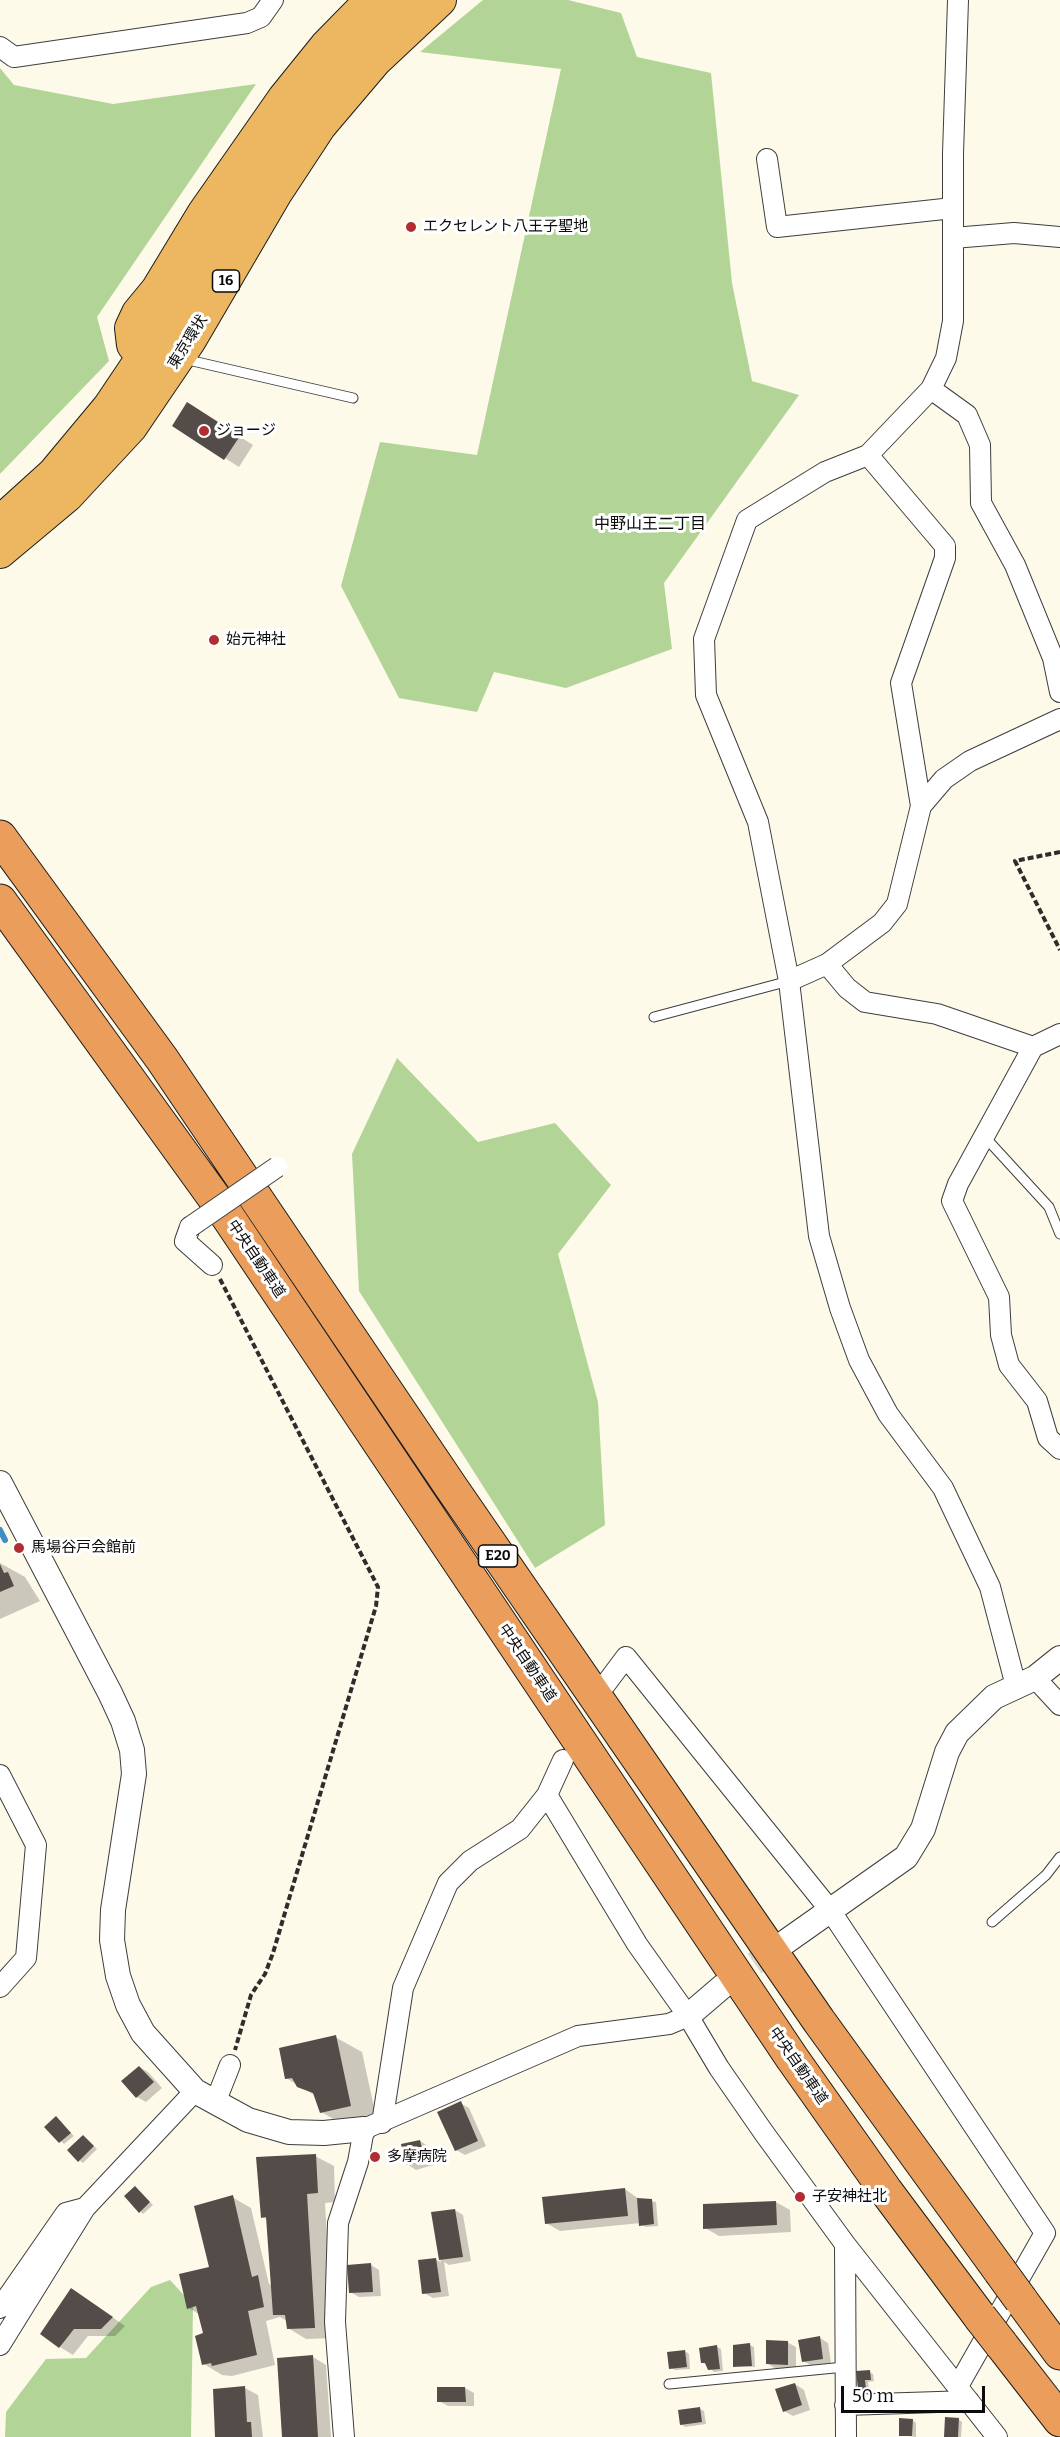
<!DOCTYPE html>
<html>
<head>
<meta charset="utf-8">
<style>
	body { margin:0 }
	#map { position:relative; width:1060px; height:2437px; overflow:hidden; background:#fefaea; font-family:Bitter,serif }
	canvas { display:block }
	.scale { position:absolute; left:841px; top:2386px; width:144px; height:27px; box-sizing:border-box; border:3px solid #0b0b0b; border-top:0; padding-left:8px; font-size:18px; line-height:21px; white-space:nowrap; color:#0b0b0b; -webkit-text-stroke:4px #fff; paint-order:stroke }
</style>
</head>
<body>
<div id="map">
<canvas width="1060" height="2437"></canvas>
<div class="scale">50 m</div>
</div>
<script>
const ctx = document.querySelector('canvas').getContext('2d');
ctx.lineJoin = 'round';
function fill(path, color) { ctx.fillStyle = color; ctx.fill(path, 'evenodd'); }
const toPath = rows => new Path2D(rows.map(r => 'M' + r).join(''));
function stroke(path, color, width, dash) { ctx.strokeStyle = color; ctx.lineWidth = width; ctx.lineCap = dash ? 'butt' : 'round'; ctx.setLineDash(dash || []); ctx.stroke(path); }
function drawText(font, color, halo, rows, align = 'center') {
  ctx.font = font + ' Bitter,"Noto Sans JP",serif'; ctx.lineWidth = 6; ctx.setLineDash([]); ctx.textBaseline = 'middle'; ctx.strokeStyle = halo; ctx.fillStyle = color; for (const [text, x, y, turn = 0] of rows) {
    ctx.save(); ctx.translate(x, y); ctx.rotate((+turn || 0) * Math.PI / 180); ctx.textAlign = isNaN(turn) ? turn : align; if (halo) ctx.strokeText(text, 0, 0); ctx.fillText(text, 0, 0); ctx.restore();
  }
}
fill(toPath([
	[483,0,568,0,621,13,637,57,711,73,732,283,752,381,799,395,664,583,672,649,566,688,494,672,477,712,399,698,341,586,380,442,477,455,561,69,420,52],
	[0,68,14,85,113,104,256,84,97,317,109,361,0,474],
	[397,1058,478,1142,555,1123,611,1185,558,1254,598,1402,605,1525,535,1568,359,1291,352,1154],
	[170,2280,193,2305,191,2437,5,2437,6,2412,46,2359,86,2358,151,2287]
]), '#b2d597');
fill(toPath([
	[201,412,253,445,239,467,174,426],
	[0,1563,25,1577,40,1601,0,1619],
	[335,2037,362,2052,377,2121,348,2127,321,2112,316,2096,286,2078],
	[139,2067,148,2072,162,2088,146,2102,137,2097],
	[460,2103,469,2108,486,2146,465,2155,456,2150],
	[56,2118,74,2136,64,2144,46,2127],
	[87,2139,97,2149,83,2163,79,2160],
	[420,2141,428,2146,433,2165,416,2170,407,2164],
	[315,2156,334,2166,335,2202,325,2203,333,2338,306,2339,288,2328,287,2321,280,2317,266,2321,275,2365,232,2376,222,2375,204,2364,205,2334,200,2315,189,2308,211,2268,232,2197,251,2208,269,2284,273,2286,268,2220,262,2217],
	[135,2188,153,2205,143,2214,140,2211],
	[625,2189,639,2199,656,2202,658,2226,645,2227,641,2223,560,2231,546,2223],
	[776,2202,790,2210,791,2232,719,2236,705,2228],
	[455,2210,463,2215,471,2261,449,2265,444,2262,449,2296,433,2298,424,2293,436,2260,441,2262,432,2214],
	[371,2265,379,2270,381,2296,359,2297,350,2292],
	[85,2298,125,2326,115,2336,88,2336,73,2355,60,2347],
	[820,2338,828,2343,831,2363,812,2366,803,2361],
	[787,2342,796,2347,796,2369,776,2369,767,2363],
	[750,2345,754,2347,755,2367,735,2366],
	[717,2347,721,2349,723,2371,714,2372,703,2362],
	[685,2351,689,2354,690,2369,675,2370,671,2368],
	[313,2357,326,2365,331,2437,284,2437],
	[869,2372,873,2374,874,2381,868,2382,869,2390,863,2391,859,2389],
	[795,2384,804,2390,810,2410,793,2416,784,2411],
	[245,2388,258,2395,263,2437,217,2437],
	[465,2388,474,2393,474,2406,448,2406,439,2401],
	[700,2409,704,2411,706,2424,685,2427,681,2424],
	[958,2419,962,2422,961,2437,947,2437],
	[912,2420,916,2423,916,2437,900,2435]
]), '#0003');
stroke(toPath([
	[0,1530,5,1540]
]), '#3e8dc4', 6);
fill(toPath([
	[187,402,240,436,224,460,172,426],
	[0,1564,4,1573,8,1572,14,1586,0,1592],
	[336,2035,351,2106,320,2113,313,2093,297,2087,292,2078,285,2079,279,2048],
	[139,2066,154,2082,136,2098,121,2081],
	[461,2101,478,2141,455,2151,437,2112],
	[56,2116,71,2133,59,2143,44,2127],
	[83,2135,94,2146,78,2162,67,2150],
	[420,2140,425,2161,406,2165,401,2144],
	[316,2154,318,2193,307,2194,315,2328,287,2329,285,2315,273,2315,266,2217,261,2218,256,2157],
	[135,2186,150,2202,139,2213,124,2196],
	[625,2188,628,2216,545,2224,542,2197],
	[233,2195,252,2277,258,2275,264,2307,248,2311,257,2355,212,2366,211,2363,202,2365,195,2336,203,2333,196,2306,187,2309,179,2274,209,2267,194,2206],
	[637,2198,652,2199,654,2224,639,2226],
	[776,2201,777,2225,703,2229,703,2204],
	[455,2209,463,2257,439,2260,431,2212],
	[436,2258,441,2292,422,2294,418,2260],
	[371,2263,373,2292,349,2293,347,2265],
	[71,2288,113,2317,101,2329,74,2329,59,2348,40,2334],
	[820,2336,823,2359,802,2362,798,2340],
	[766,2340,788,2341,788,2365,766,2364],
	[750,2343,752,2366,733,2367,733,2345],
	[717,2345,720,2369,708,2370,705,2363,701,2363,699,2348],
	[685,2350,687,2367,669,2369,667,2352],
	[313,2355,318,2437,282,2437,277,2358],
	[870,2370,871,2380,865,2380,866,2389,858,2390,856,2371],
	[795,2383,802,2405,783,2412,775,2389],
	[245,2386,247,2422,251,2422,252,2437,215,2437,213,2389],
	[437,2387,465,2387,466,2402,437,2402],
	[700,2407,702,2422,680,2425,678,2410],
	[945,2417,959,2418,958,2437,944,2437],
	[899,2418,913,2419,912,2436,899,2436]
]), '#534c48');
stroke(toPath([
	[725,1984,784,1943]
]), '#dad6c9', 24, [24, 12]);
const service = toPath([
	[184,359,353,398],
	[654,1017,789,981],
	[984,1136,1049,1207,1060,1234],
	[992,1922,1046,1875,1060,1857],
	[669,2384,845,2367]
]);
const minor = toPath([
	[958,0,953,154,953,321,946,358,931,389,868,455,825,472,747,520,704,639,706,695,758,822,789,981,819,1236,840,1308,859,1360,888,1414,943,1488,990,1587,1016,1686],
	[0,47,14,57,247,23,261,17,273,0],
	[767,159,777,227,953,208],
	[953,238,1014,233,1060,237],
	[931,389,967,415,980,445,981,503,1015,565,1053,658,1060,692],
	[868,455,945,546,945,558,901,683,921,806],
	[827,964,847,988,865,1002,937,1014,1033,1047],
	[789,981,827,964,882,923,897,904,921,806,944,779,970,761,1060,719],
	[1060,1034,1033,1047,958,1184,952,1201,999,1297,1001,1335,1009,1365,1037,1401,1048,1438,1060,1449],
	[190,1227,185,1241,212,1265],
	[1035,1678,1060,1705],
	[605,1685,626,1657,830,1910,1045,2233,958,2386],
	[0,1775,36,1845,26,1958,0,1987],
	[547,1795,637,1944,688,2016,719,2068,764,2133,845,2244,997,2437],
	[215,2103,230,2065],
	[382,2123,403,1988,448,1883,470,1861,520,1829,547,1795,563,1760],
	[845,2244,846,2437],
	[0,2308,66,2213,85,2208],
	[0,2345,85,2208,195,2091],
	[845,2405,969,2401],
	[344,2437,335,2322,338,2223,358,2162,364,2129,578,2036,669,2024,688,2016]
]);
const tertiary = toPath([
	[0,1483,110,1693,123,1721,132,1750,134,1774,113,1910,112,1940,118,1976,128,2005,143,2033,195,2091,248,2120,289,2132,324,2133,364,2129],
	[784,1943,906,1857,923,1829,947,1752,957,1733,994,1697,1035,1678,1060,1658],
	[688,2016,723,1986]
]);
const trunk = toPath([
	[160,358,143,358,133,345,131,328,138,313,157,290,203,214,284,98,326,46,371,0],
	[0,522,54,473,109,407,160,331,232,213,300,115,344,59,404,0],
	[0,552,67,496,131,427,190,340,276,193,320,126,376,60,440,0]
]);
const motorway = toPath([
	[0,837,162,1059,451,1487,819,2021,1000,2271],
	[0,901,226,1214,792,2058,886,2191,980,2317],
	[1021,2300,1060,2353],
	[1001,2344,1060,2420]
]);
stroke(service, '#3e3e3e', 11);
stroke(minor, '#3e3e3e', 22);
stroke(tertiary, '#3e3e3e', 26);
stroke(trunk, '#1c1c1c', 34);
stroke(motorway, '#1c1c1c', 35);
stroke(toPath([
	[1060,852,1015,861,1060,950],
	[220,1279,378,1587,376,1606,273,1953,265,1974,251,1995,235,2050]
]), '#2d2d2d', 4, [6, 3]);
stroke(service, '#fff', 9);
stroke(minor, '#fff', 20);
stroke(tertiary, '#fff', 24);
stroke(trunk, '#edb762', 32);
stroke(motorway, '#eb9e5b', 33);
const minorBridge = toPath([
	[190,1227,277,1167]
]);
const motorwayBridge = toPath([
	[1000,2271,1021,2300],
	[980,2317,1001,2344]
]);
stroke(minorBridge, '#3e3e3e', 22, []);
stroke(motorwayBridge, '#1c1c1c', 35, []);
stroke(minorBridge, '#fff', 20);
stroke(motorwayBridge, '#eb9e5b', 33);
for (const [x, y, r, color] of [
	[411,227,6,"#b12d32"],
	[204,431,6,"#b12d32"],
	[214,640,6,"#b12d32"],
	[19,1548,6,"#b12d32"],
	[375,2157,6,"#b12d32"],
	[800,2197,6,"#b12d32"]
]) { const dot = new Path2D(); dot.arc(x, y, r, 0, 2 * Math.PI); ctx.fillStyle = color; ctx.fill(dot); stroke(dot, '#fff', 2); }
for (const [x, y, w] of [
	[226,281,27],
	[498,1556,39]
]) { const box = new Path2D(); box.roundRect(x - w / 2, y - 11, w, 22, 4.5); ctx.fillStyle = '#fff'; ctx.fill(box); stroke(box, '#0b0b0b', 1.5); }
drawText('bold 14px', '#0b0b0b', null, [
	["16",226,281],
	["E20",498,1556]
]);
drawText('15px', '#0b0b0b', '#fff', [
	["エクセレント八王子聖地",423,227],
	["ジョージ",216,431],
	["始元神社",226,640],
	["馬場谷戸会館前",31,1548],
	["多摩病院",387,2157],
	["子安神社北",812,2197]
], 'left');
drawText('15px', '#0b0b0b', '#fff', [
	["東京環状",188,342,-58],
	["中央自動車道",256,1259,56],
	["中央自動車道",527,1663,56],
	["中央自動車道",798,2066,55]
]);
drawText('16px', '#0b0b0b', '#fff', [
	["中野山王二丁目",650,525]
]);
</script>
</body>
</html>
